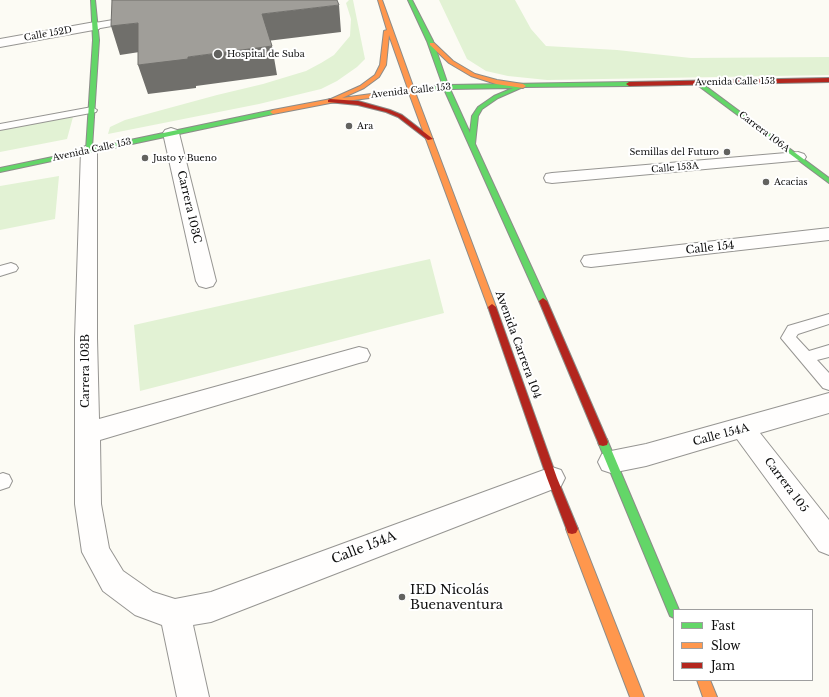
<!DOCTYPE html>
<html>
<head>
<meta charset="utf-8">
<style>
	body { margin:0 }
	#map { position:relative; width:829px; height:697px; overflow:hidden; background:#fcfbf4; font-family:"Libre Baskerville",serif }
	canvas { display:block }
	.legend { position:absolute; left:673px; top:609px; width:140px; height:72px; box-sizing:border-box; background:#fff; border:1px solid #9f9f9f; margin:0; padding:5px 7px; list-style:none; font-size:12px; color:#0f0f0f }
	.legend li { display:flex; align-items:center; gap:8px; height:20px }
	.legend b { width:20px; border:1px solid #9f9f9f }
</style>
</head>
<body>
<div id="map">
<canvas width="829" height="697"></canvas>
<ul class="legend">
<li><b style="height:5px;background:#63d668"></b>Fast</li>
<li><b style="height:5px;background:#ff974d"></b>Slow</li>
<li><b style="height:5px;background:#b3261e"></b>Jam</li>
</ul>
</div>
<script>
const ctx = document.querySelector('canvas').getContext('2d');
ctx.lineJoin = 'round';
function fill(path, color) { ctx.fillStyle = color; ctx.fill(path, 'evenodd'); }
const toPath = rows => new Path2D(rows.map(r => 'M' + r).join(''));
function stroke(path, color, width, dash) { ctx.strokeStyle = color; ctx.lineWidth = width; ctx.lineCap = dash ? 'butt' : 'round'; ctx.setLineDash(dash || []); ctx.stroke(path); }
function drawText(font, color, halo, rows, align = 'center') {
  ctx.font = font + ' "Libre Baskerville",serif'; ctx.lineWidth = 4; ctx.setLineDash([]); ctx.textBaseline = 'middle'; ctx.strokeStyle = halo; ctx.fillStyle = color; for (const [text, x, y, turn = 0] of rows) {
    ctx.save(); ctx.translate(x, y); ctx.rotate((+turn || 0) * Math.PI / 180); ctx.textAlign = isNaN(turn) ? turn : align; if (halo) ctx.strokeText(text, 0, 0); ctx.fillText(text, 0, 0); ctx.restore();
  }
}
fill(toPath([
	[349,0,353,0,365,59,357,67,337,81,321,89,259,104,108,134,110,127,125,120,217,95,263,84,306,71,321,63,334,55,350,36,351,19,346,3],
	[439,0,515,0,531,29,546,46,617,50,691,58,829,57,829,75,547,80,508,76,486,71,467,59],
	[73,117,67,139,0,152,0,129],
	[59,176,55,219,0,230,0,186],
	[430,259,444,313,140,391,134,325]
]), '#e2f2d4');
const lane = toPath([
	[131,17,134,18,135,20,134,22,95,29,91,26,95,23,131,17],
	[92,107,97,110,96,112,0,130,0,124,92,107],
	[11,263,16,265,18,268,16,271,0,276,0,266,11,263],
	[829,314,829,324,798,334,796,337,809,351,829,345,829,357,817,360,829,373,829,390,823,388,781,338,788,326,829,314],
	[3,473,9,475,12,481,9,487,0,490,0,474,3,473]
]);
const street = toPath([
	[95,22,99,23,101,26,99,29,0,47,0,39,95,22],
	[171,128,177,130,179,133,216,281,213,286,206,288,199,286,196,281,163,133,165,130,171,128],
	[89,145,95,147,97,150,97,338,99,419,359,347,367,349,370,355,367,361,359,363,100,440,101,504,109,548,123,571,153,592,175,599,211,592,552,467,561,470,565,478,561,486,211,622,193,625,209,697,177,697,162,625,135,615,103,591,82,552,75,504,75,338,81,150,83,147,89,145],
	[798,152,804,154,806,157,804,160,552,183,546,182,544,178,546,174,552,173,798,152],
	[829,228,829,240,591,267,584,266,581,261,584,256,591,255,829,228],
	[829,393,829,413,760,433,829,520,829,555,819,551,737,439,646,466,611,473,602,470,598,462,602,454,611,451,646,444,829,393]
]);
const fast = toPath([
	[91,0,95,0,99,40,92,148,273,110,276,112,273,114,0,172,0,168,86,150,93,40,91,0],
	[408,0,412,0,433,41,448,85,629,82,632,84,629,86,523,87,498,98,482,109,478,116,475,144,547,301,546,303,543,304,539,301,444,89,424,91,421,89,424,87,443,86,427,41,408,0],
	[513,88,494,96,478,107,472,116,470,133,450,89,513,88],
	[696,82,700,82,829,178,829,183,696,84,696,82],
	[603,438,607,439,608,442,679,610,674,610,674,618,670,616,598,442,599,439,603,438]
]);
const slow = toPath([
	[378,0,382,0,414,89,424,87,427,89,415,92,496,307,495,309,489,309,488,307,409,93,330,103,273,114,270,112,273,110,331,99,360,86,375,75,380,65,384,31,387,30,378,0],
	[389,35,408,89,342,98,364,88,379,77,386,65,389,35],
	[430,43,434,43,453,61,475,74,497,80,523,84,526,86,523,88,496,84,471,76,449,63,430,45,430,43],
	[572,524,576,525,578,529,644,697,630,697,566,529,568,525,572,524],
	[697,680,710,680,717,697,703,697,697,680]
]);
const jam = toPath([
	[829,78,829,82,629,86,626,84,629,82,829,78],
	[330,99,358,101,390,110,402,115,433,139,428,140,398,117,386,112,358,105,328,102,328,100,330,99],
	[543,298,547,301,608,442,607,445,603,446,599,445,598,442,539,301,543,298],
	[492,304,496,307,557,478,578,529,576,533,572,534,568,533,547,478,488,307,492,304]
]);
stroke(lane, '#969592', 2);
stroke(street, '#969592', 2);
stroke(fast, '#8c8c89', 2);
stroke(slow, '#8c8c89', 2);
stroke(jam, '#8c8c89', 2);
fill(lane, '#fffefd');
fill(street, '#fffefd');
fill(fast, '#63d668');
fill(slow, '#ff974d');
fill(jam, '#b3261e');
fill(toPath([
	[339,5,341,32,267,41,262,14],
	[138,23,146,51,120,55,111,26],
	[272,46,277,75,196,86,196,88,148,94,138,65,188,57]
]), '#706f6b');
const building = toPath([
	[112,0,337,0,339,5,262,14,272,46,188,57,188,59,138,65,138,23,111,26,112,0]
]);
fill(building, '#a09e99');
stroke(building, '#706f6b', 1);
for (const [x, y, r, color] of [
	[218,54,5,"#62625f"],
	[349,126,4,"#62625f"],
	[727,152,4,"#62625f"],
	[145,158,4,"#62625f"],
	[766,182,4,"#62625f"],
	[402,597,4,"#62625f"]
]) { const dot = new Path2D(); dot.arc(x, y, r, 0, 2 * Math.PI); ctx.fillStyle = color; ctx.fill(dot); stroke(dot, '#fff', 1.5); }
drawText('9px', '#0f0f0f', '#fff', [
	["Calle 152D",48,34,-10],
	["Avenida Calle 153",735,82,-1],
	["Avenida Calle 153",411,91,-6],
	["Carrera 106A",764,132,37],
	["Avenida Calle 153",92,150,-12],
	["Calle 153A",675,168,-5]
]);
drawText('9px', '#0f0f0f', '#fff', [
	["Hospital de Suba",227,54],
	["Ara",357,126],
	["Semillas del Futuro",719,152,"right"],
	["Justo y Bueno",153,158],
	["Acacias",774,182]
], 'left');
drawText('11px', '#0f0f0f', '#fff', [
	["Carrera 103C",189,207,77],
	["Calle 154",710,248,-6],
	["Avenida Carrera 104",518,345,70],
	["Carrera 103B",86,371,-90],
	["Calle 154A",721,435,-15],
	["Carrera 105",786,485,53]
]);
drawText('13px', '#0f0f0f', '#fff', [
	["Calle 154A",364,548,-21]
]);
drawText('13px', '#0f0f0f', '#fff', [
	["IED Nicolás",410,590],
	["Buenaventura",410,605]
], 'left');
</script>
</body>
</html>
